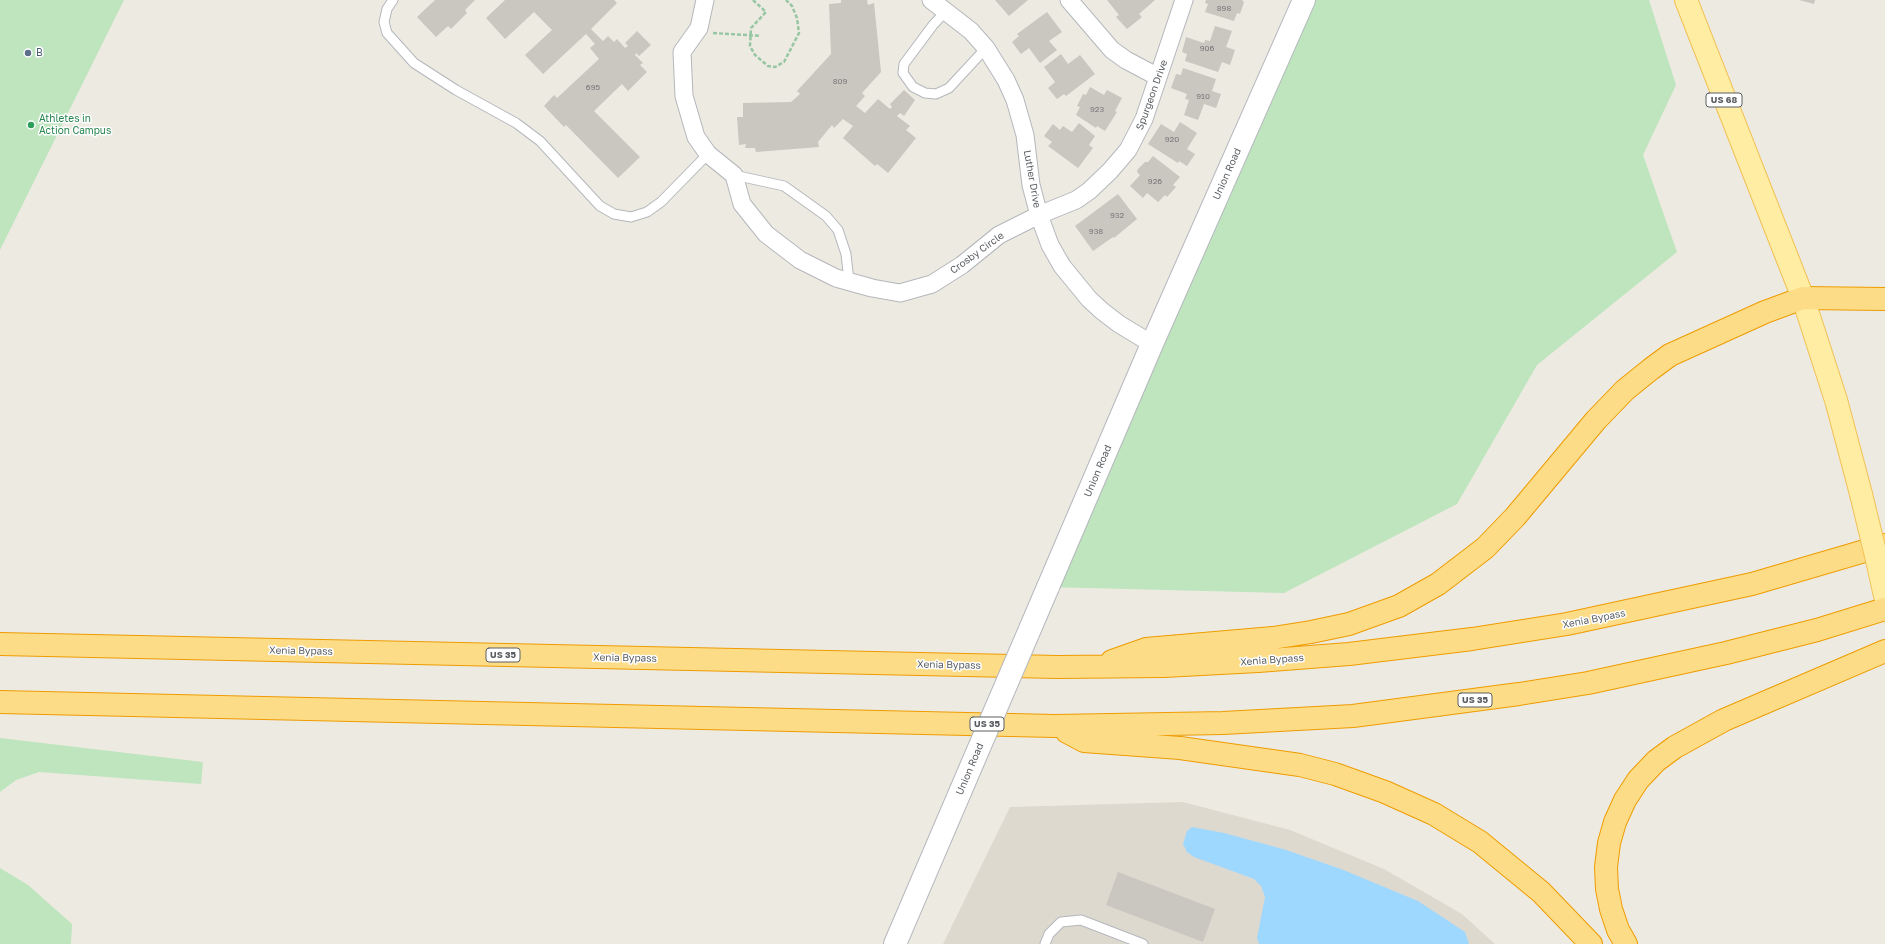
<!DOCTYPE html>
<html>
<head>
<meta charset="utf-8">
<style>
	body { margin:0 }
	canvas { display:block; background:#edeae1 }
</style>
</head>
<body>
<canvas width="1885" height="944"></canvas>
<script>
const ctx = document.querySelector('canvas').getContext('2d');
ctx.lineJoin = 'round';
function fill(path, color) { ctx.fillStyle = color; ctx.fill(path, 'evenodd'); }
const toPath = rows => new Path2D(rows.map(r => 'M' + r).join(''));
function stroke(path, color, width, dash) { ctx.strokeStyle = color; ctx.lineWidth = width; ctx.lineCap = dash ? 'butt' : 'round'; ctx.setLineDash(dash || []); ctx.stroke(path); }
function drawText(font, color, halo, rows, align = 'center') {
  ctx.font = font + ' "Golos Text",sans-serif'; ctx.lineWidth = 3; ctx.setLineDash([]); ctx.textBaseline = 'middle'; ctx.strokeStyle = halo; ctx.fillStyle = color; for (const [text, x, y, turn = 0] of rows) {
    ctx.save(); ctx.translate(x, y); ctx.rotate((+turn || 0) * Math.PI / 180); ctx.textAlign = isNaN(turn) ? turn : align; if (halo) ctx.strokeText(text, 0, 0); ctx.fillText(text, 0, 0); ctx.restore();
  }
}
fill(toPath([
	[1183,802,1290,830,1384,869,1462,914,1495,944,943,944,1010,807]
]), '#ddd9cf');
fill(toPath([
	[0,0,124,0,0,250],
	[1304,0,1649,0,1676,85,1643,155,1677,252,1537,365,1457,504,1284,593,1048,587],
	[0,738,203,762,201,784,39,772,16,780,0,792],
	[0,868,28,885,72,924,71,944,0,944]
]), '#bee5bd');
fill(toPath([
	[1192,827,1224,833,1283,849,1341,869,1418,901,1465,932,1469,944,1259,944,1257,938,1265,897,1261,886,1254,879,1194,857,1187,852,1183,844,1187,831]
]), '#9fd8ff');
fill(toPath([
	[435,0,475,0,465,10,467,13,451,29,448,26,436,37,417,17],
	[505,0,614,0,617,3,591,29,603,41,608,36,614,42,617,39,625,48,628,46,625,43,637,31,651,45,639,56,636,53,635,55,643,63,640,65,647,72,628,91,622,84,594,111,640,157,618,178,566,125,564,127,544,106,554,95,557,98,599,59,590,48,595,44,586,34,543,74,525,55,552,30,534,12,505,39,486,18],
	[841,0,867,0,868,5,874,3,881,72,862,93,865,96,856,106,865,113,878,99,890,109,892,107,890,104,904,90,915,100,904,116,900,113,897,116,910,126,906,130,916,138,888,173,877,164,875,166,843,138,853,126,843,119,834,128,832,125,818,142,819,147,756,152,755,148,745,148,746,144,739,145,737,117,743,117,743,103,791,102,800,94,797,91,831,54,829,4,841,3],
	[995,0,1028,0,1009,16],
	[1107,0,1155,0,1139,14,1142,17,1127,29,1116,17,1119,15],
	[1206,0,1242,0,1244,2,1240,14,1237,13,1234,21,1205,12,1208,4,1205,3],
	[1799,0,1815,0,1814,4],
	[1047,12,1062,32,1049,41,1057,50,1040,63,1029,48,1021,54,1012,42,1019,36,1017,34],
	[1215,26,1232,31,1226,47,1235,50,1230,65,1222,62,1218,72,1185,61,1187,54,1182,52,1186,37,1204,43,1205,40,1210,41],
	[1061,54,1068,64,1080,55,1095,74,1066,96,1064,94,1057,99,1048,88,1055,82,1044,67],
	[1183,68,1216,79,1212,91,1221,94,1216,108,1204,104,1198,120,1184,115,1189,100,1185,99,1187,94,1171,88,1176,74,1181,75],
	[1090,87,1104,95,1107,90,1122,98,1115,111,1117,112,1105,131,1097,126,1096,128,1076,115,1080,107,1077,106,1083,94,1086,95],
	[1180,122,1197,133,1187,149,1195,154,1187,166,1179,161,1178,163,1148,144,1161,124,1174,132],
	[1079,123,1095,136,1089,145,1093,148,1078,168,1048,146,1052,142,1044,136,1053,124,1060,130,1063,126,1072,132],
	[1153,156,1180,177,1173,185,1176,187,1167,197,1165,195,1158,202,1147,193,1143,198,1130,186,1140,175,1137,172,1138,169,1145,162,1148,162],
	[1118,194,1137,219,1114,238,1113,237,1093,251,1075,226],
	[1118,872,1215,909,1203,942,1106,905]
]), '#cac6c0');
const lane = toPath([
	[393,0,387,9,384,22,387,33,414,63,456,90,516,123,540,141,600,206,614,214,631,217,647,212,661,202,708,154],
	[946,11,933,25,904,64,903,73,913,87,925,93,936,94,949,88,986,48],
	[734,175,784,186,826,216,838,230,846,254,849,281],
	[1045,944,1049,934,1061,922,1081,920,1143,944]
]);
const street = toPath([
	[705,0,699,28,682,52,684,96,696,137,708,154,734,175,742,204,766,234,800,260,836,278,872,288,900,293,932,284,962,265,999,235,1039,215,1076,200,1089,191,1110,171,1128,150,1144,119,1184,0],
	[931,0,971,31,986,48,1006,80,1015,100,1025,135,1031,185,1039,215,1050,245,1062,266,1089,299,1102,311,1119,324,1152,344],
	[1069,0,1112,50,1126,60,1158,77]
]);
const secondary = toPath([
	[1048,587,1152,344,1304,0],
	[895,944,961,790]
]);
const primary = toPath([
	[1686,0,1803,298,1836,400,1861,494],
	[1877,560,1885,596]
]);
const highway = toPath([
	[0,644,1058,667,1164,666,1258,661,1349,654,1472,639,1567,624,1752,584,1885,545],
	[1112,661,1146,649,1273,638,1311,632,1349,624,1399,606,1438,584,1485,548,1515,517,1596,420,1625,390,1651,369,1670,355,1765,312,1803,298,1885,299],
	[0,702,1055,726,1223,723,1353,716,1519,694,1588,683,1726,653,1817,630,1885,609],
	[1067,732,1084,741,1180,748,1300,765,1335,774,1385,792,1434,814,1480,842,1541,892,1591,944],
	[1626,944,1618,930,1611,909,1607,889,1606,867,1609,843,1615,822,1625,800,1638,780,1656,761,1675,747,1724,720,1885,651]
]);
stroke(lane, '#b4b7bc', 11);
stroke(street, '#b4b7bc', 19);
stroke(secondary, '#b5b8be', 24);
stroke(primary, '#f2c155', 24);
stroke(highway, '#ee9c00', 24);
stroke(toPath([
	[753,0,766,12,751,28,750,46,755,55,768,66,775,67,784,62,799,33,797,18,792,6,786,0],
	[713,33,761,36]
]), '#96c6a2', 2.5, [4, 2]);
stroke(lane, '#fff', 9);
stroke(street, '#fff', 17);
stroke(secondary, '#fff', 22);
stroke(primary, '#ffeda4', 22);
stroke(highway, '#fddc87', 22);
const secondaryBridge = toPath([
	[961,790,1048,587]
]);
const primaryBridge = toPath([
	[1861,494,1877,560]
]);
stroke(secondaryBridge, '#b5b8be', 24, []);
stroke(primaryBridge, '#f2c155', 24, []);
stroke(secondaryBridge, '#fff', 22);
stroke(primaryBridge, '#ffeda4', 22);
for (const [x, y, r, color] of [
	[28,53,4,"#5c6f8a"],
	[31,125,4,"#2e9e5b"]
]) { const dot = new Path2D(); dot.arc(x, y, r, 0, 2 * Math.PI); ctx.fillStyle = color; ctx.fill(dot); stroke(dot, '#fff', 1.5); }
drawText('8px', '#76787a', null, [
	["898",1224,8],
	["906",1207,48],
	["809",840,81],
	["695",593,87],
	["910",1203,96],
	["923",1097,109],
	["920",1172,139],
	["926",1155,181],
	["932",1117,215],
	["938",1096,231]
]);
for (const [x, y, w] of [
	[1724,100,36],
	[503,655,34],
	[1475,700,34],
	[987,724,34]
]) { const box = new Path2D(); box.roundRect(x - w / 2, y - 7, w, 14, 3); ctx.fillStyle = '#fff'; ctx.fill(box); stroke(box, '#5a5e62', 1); }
drawText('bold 9px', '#5a5e62', null, [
	["US 68",1724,100],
	["US 35",503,655],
	["US 35",1475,700],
	["US 35",987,724]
]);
drawText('10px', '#4e5e75', '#fff', [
	["B",36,53]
], 'left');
drawText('10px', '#5a5e62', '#fff', [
	["Spurgeon Drive",1152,95,-70],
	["Union Road",1227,174,-66],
	["Luther Drive",1032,179,80],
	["Crosby Circle",977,253,-36],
	["Union Road",1098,471,-67],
	["Xenia Bypass",1594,619,-11],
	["Xenia Bypass",301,651,1],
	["Xenia Bypass",625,658,1],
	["Xenia Bypass",1272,660,-4],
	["Xenia Bypass",949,665,1],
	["Union Road",970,769,-67]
]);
drawText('10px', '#27864d', '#fff', [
	["Athletes in",39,119],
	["Action Campus",39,131]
], 'left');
</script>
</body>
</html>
